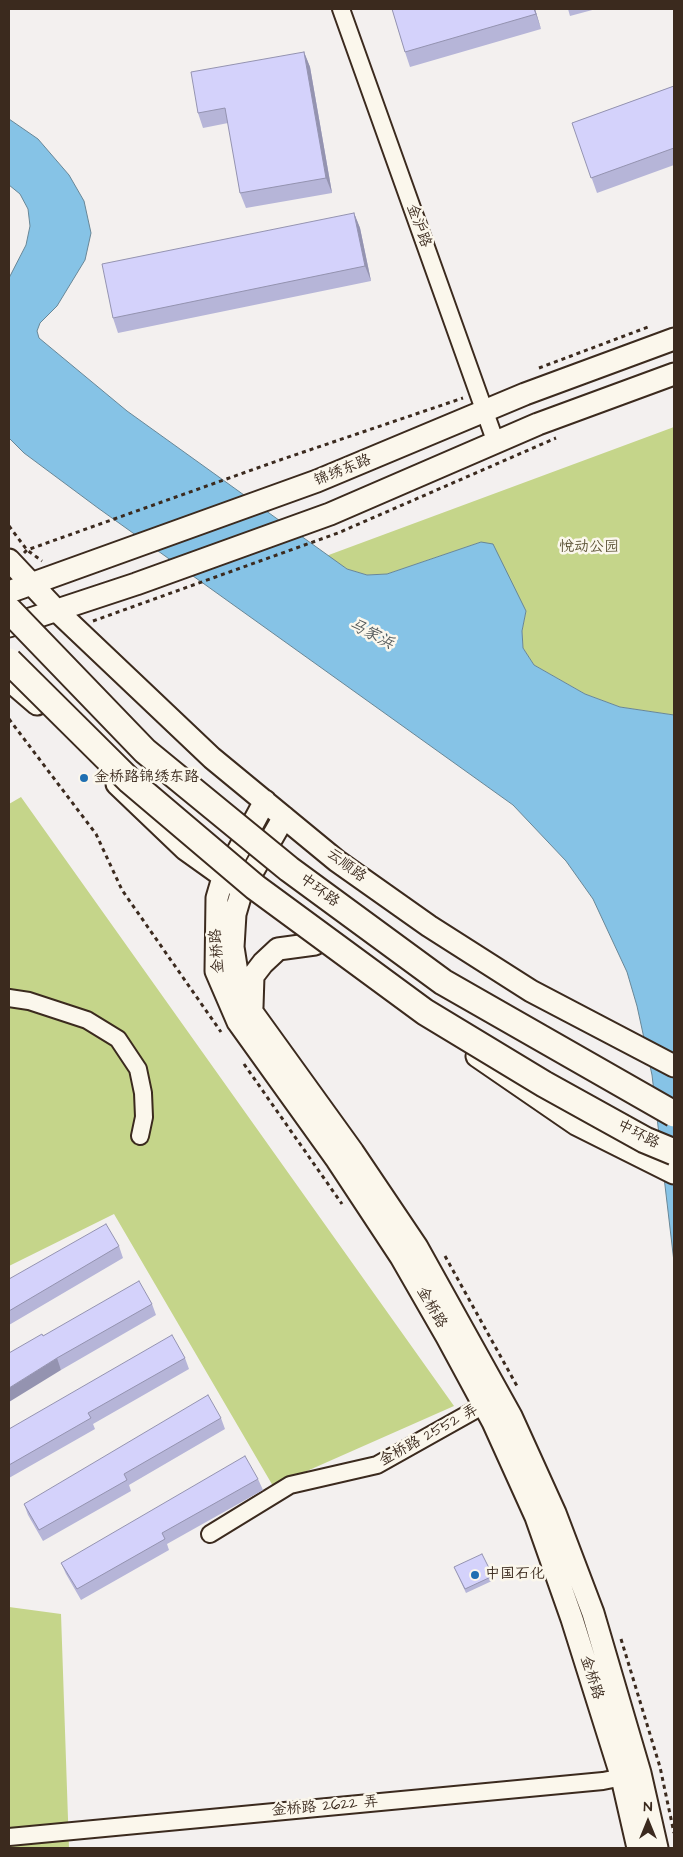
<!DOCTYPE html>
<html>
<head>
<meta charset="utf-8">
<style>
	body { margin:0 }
	#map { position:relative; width:683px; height:1857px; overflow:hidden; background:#f3f0ef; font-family:"Architects Daughter",sans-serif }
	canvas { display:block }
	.frame { position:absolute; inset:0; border:10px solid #3b2a1e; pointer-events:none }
	.north { position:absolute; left:623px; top:1797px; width:50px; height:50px; -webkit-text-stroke:4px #fbf7ec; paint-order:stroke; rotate:0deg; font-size:14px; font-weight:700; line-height:20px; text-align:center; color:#3b2a1e }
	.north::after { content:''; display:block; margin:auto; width:18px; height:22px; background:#3b2a1e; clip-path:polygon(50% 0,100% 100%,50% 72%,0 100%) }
</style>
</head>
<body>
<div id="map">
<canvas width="683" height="1857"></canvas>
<div class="frame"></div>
<div class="north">N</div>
</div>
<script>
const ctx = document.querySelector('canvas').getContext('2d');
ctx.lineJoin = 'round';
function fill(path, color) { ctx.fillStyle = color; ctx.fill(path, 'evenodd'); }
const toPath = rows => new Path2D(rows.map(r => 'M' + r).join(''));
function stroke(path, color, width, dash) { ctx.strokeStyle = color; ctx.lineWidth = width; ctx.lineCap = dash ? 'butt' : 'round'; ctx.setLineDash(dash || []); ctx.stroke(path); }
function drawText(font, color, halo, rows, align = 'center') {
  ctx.font = font + ' "Architects Daughter","LXGW WenKai TC",sans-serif'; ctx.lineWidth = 5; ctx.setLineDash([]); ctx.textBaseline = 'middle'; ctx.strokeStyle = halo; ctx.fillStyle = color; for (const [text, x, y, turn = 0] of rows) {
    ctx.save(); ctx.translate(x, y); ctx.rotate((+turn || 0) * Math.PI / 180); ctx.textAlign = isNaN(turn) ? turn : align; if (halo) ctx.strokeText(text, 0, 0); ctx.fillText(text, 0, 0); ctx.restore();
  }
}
fill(toPath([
	[674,427,674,715,620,707,585,694,534,665,523,648,522,631,526,611,481,542,387,574,367,575,347,569,326,556],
	[21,797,454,1406,273,1486,114,1214,9,1266,9,804],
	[9,1607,61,1614,69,1848,9,1848]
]), '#c5d58a');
const water = toPath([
	[9,119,38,139,69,175,84,201,91,233,85,260,57,306,40,323,37,331,39,338,127,411,347,569,367,575,387,574,481,542,493,544,526,611,522,631,523,648,534,665,585,694,620,707,674,715,674,1262,652,1075,637,1006,627,972,593,899,566,861,513,805,98,508,24,453,9,438,9,278,26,245,30,226,28,209,20,194,9,185,9,119]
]);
fill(water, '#86c3e6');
stroke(water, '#688696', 1);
const minor = toPath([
	[341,9,496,443],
	[9,998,29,1001,87,1020,118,1039,138,1069,143,1093,144,1117,140,1136],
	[210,1534,290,1485,377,1465,484,1405],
	[9,1837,603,1781,633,1775]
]);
const major = toPath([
	[9,560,57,611,212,758,337,861,429,926,531,991,674,1066],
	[9,592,317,481,525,394,674,339],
	[9,626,136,584,330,514,538,424,674,374],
	[9,680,37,704],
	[117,784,185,849,234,884],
	[265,801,222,881,217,898,216,971,238,1022,337,1160,401,1257,447,1337,493,1422,536,1517,572,1619,622,1778,638,1848],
	[284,817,242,890,235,914,233,947,238,979,252,1012,353,1152,417,1247,511,1416,555,1513,593,1613,640,1773,657,1848],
	[252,1007,253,976,263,963,278,949,315,944],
	[477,1056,576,1124,674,1173]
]);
stroke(minor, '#3b2a1e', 20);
stroke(major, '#3b2a1e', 25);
stroke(toPath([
	[539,368,648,327],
	[9,526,27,550,42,561],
	[24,553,27,550,277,461,463,398],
	[93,621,338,533,556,438],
	[9,719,96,834,122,890,221,1032],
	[244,1064,342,1204],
	[445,1256,517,1386],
	[621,1639,660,1767,674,1833]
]), '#3b2a1e', 3, [4, 4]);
stroke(minor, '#fbf7ec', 16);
stroke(major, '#fbf7ec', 21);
const highwayBridge = toPath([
	[9,610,145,751,289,869,443,982,674,1114],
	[9,661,130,781,255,887,425,1012,544,1084,645,1140,674,1152]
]);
stroke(highwayBridge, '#3b2a1e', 29, []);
stroke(highwayBridge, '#fbf7ec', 25);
fill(toPath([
	[392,9,535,9,541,29,410,67,405,52],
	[568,9,596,9,570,16],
	[304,52,310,67,332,193,246,208,240,193,228,123,203,128,198,113],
	[674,86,674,165,597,193,572,123],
	[354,213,360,228,371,281,118,333,113,318],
	[119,1246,123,1258,9,1325,9,1279],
	[152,1304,156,1315,61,1370,43,1336],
	[185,1358,189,1369,93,1424,95,1429,9,1478,9,1429],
	[221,1418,225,1429,129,1485,131,1491,43,1541,28,1515,24,1504],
	[258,1479,263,1490,167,1544,169,1550,81,1600,66,1574,61,1563],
	[454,1567,493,1576,494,1580,466,1593]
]), '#b6b5d8');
fill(toPath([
	[534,9,535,9,541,29],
	[304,52,310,67,332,193,326,178],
	[354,213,360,228,371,281,365,266],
	[57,1358,61,1370,9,1402,9,1388]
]), '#9493b0');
const building = toPath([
	[392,9,534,9,536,14,405,52,392,9],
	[304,52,326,178,240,193,225,108,198,113,191,72,304,52],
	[674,86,674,148,591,178,572,123,674,86],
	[354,213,365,266,113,318,102,264,354,213],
	[106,1224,119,1246,9,1311,9,1279,106,1224],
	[139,1281,152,1304,57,1358,9,1388,9,1353,42,1334,43,1336,139,1281],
	[172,1335,185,1358,88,1413,91,1418,9,1465,9,1429,172,1335],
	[208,1395,221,1418,124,1474,127,1480,39,1530,24,1504,208,1395],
	[245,1456,258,1479,162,1533,165,1539,77,1589,61,1563,245,1456],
	[482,1554,493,1576,465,1589,454,1567,482,1554]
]);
fill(building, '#d4d2fb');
stroke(building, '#9493b0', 1);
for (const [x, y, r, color] of [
	[84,778,5,"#1f6fb2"],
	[475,1575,5,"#1f6fb2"]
]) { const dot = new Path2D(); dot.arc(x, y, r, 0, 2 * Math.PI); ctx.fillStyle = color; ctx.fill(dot); stroke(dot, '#fbf7ec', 2); }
drawText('15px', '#3b2a1e', '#fbf7ec', [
	["金沪路",418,226,70],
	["锦绣东路",343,471,-22],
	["云顺路",346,866,37],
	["中环路",319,891,36],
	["金桥路",218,951,-94],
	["中环路",638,1135,27],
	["金桥路",431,1308,60],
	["金桥路 2552 弄",429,1436,-29],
	["金桥路",591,1678,72],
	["金桥路 2622 弄",325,1807,-5]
]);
drawText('15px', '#5e5539', '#fbf7ec', [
	["悦动公园",589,548]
]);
drawText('15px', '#3b2a1e', '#fbf7ec', [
	["金桥路锦绣东路",94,778],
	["中国石化",485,1575]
], 'left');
drawText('italic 16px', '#52585a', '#fbf7ec', [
	["马家浜",371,635,27]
]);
</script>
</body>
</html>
